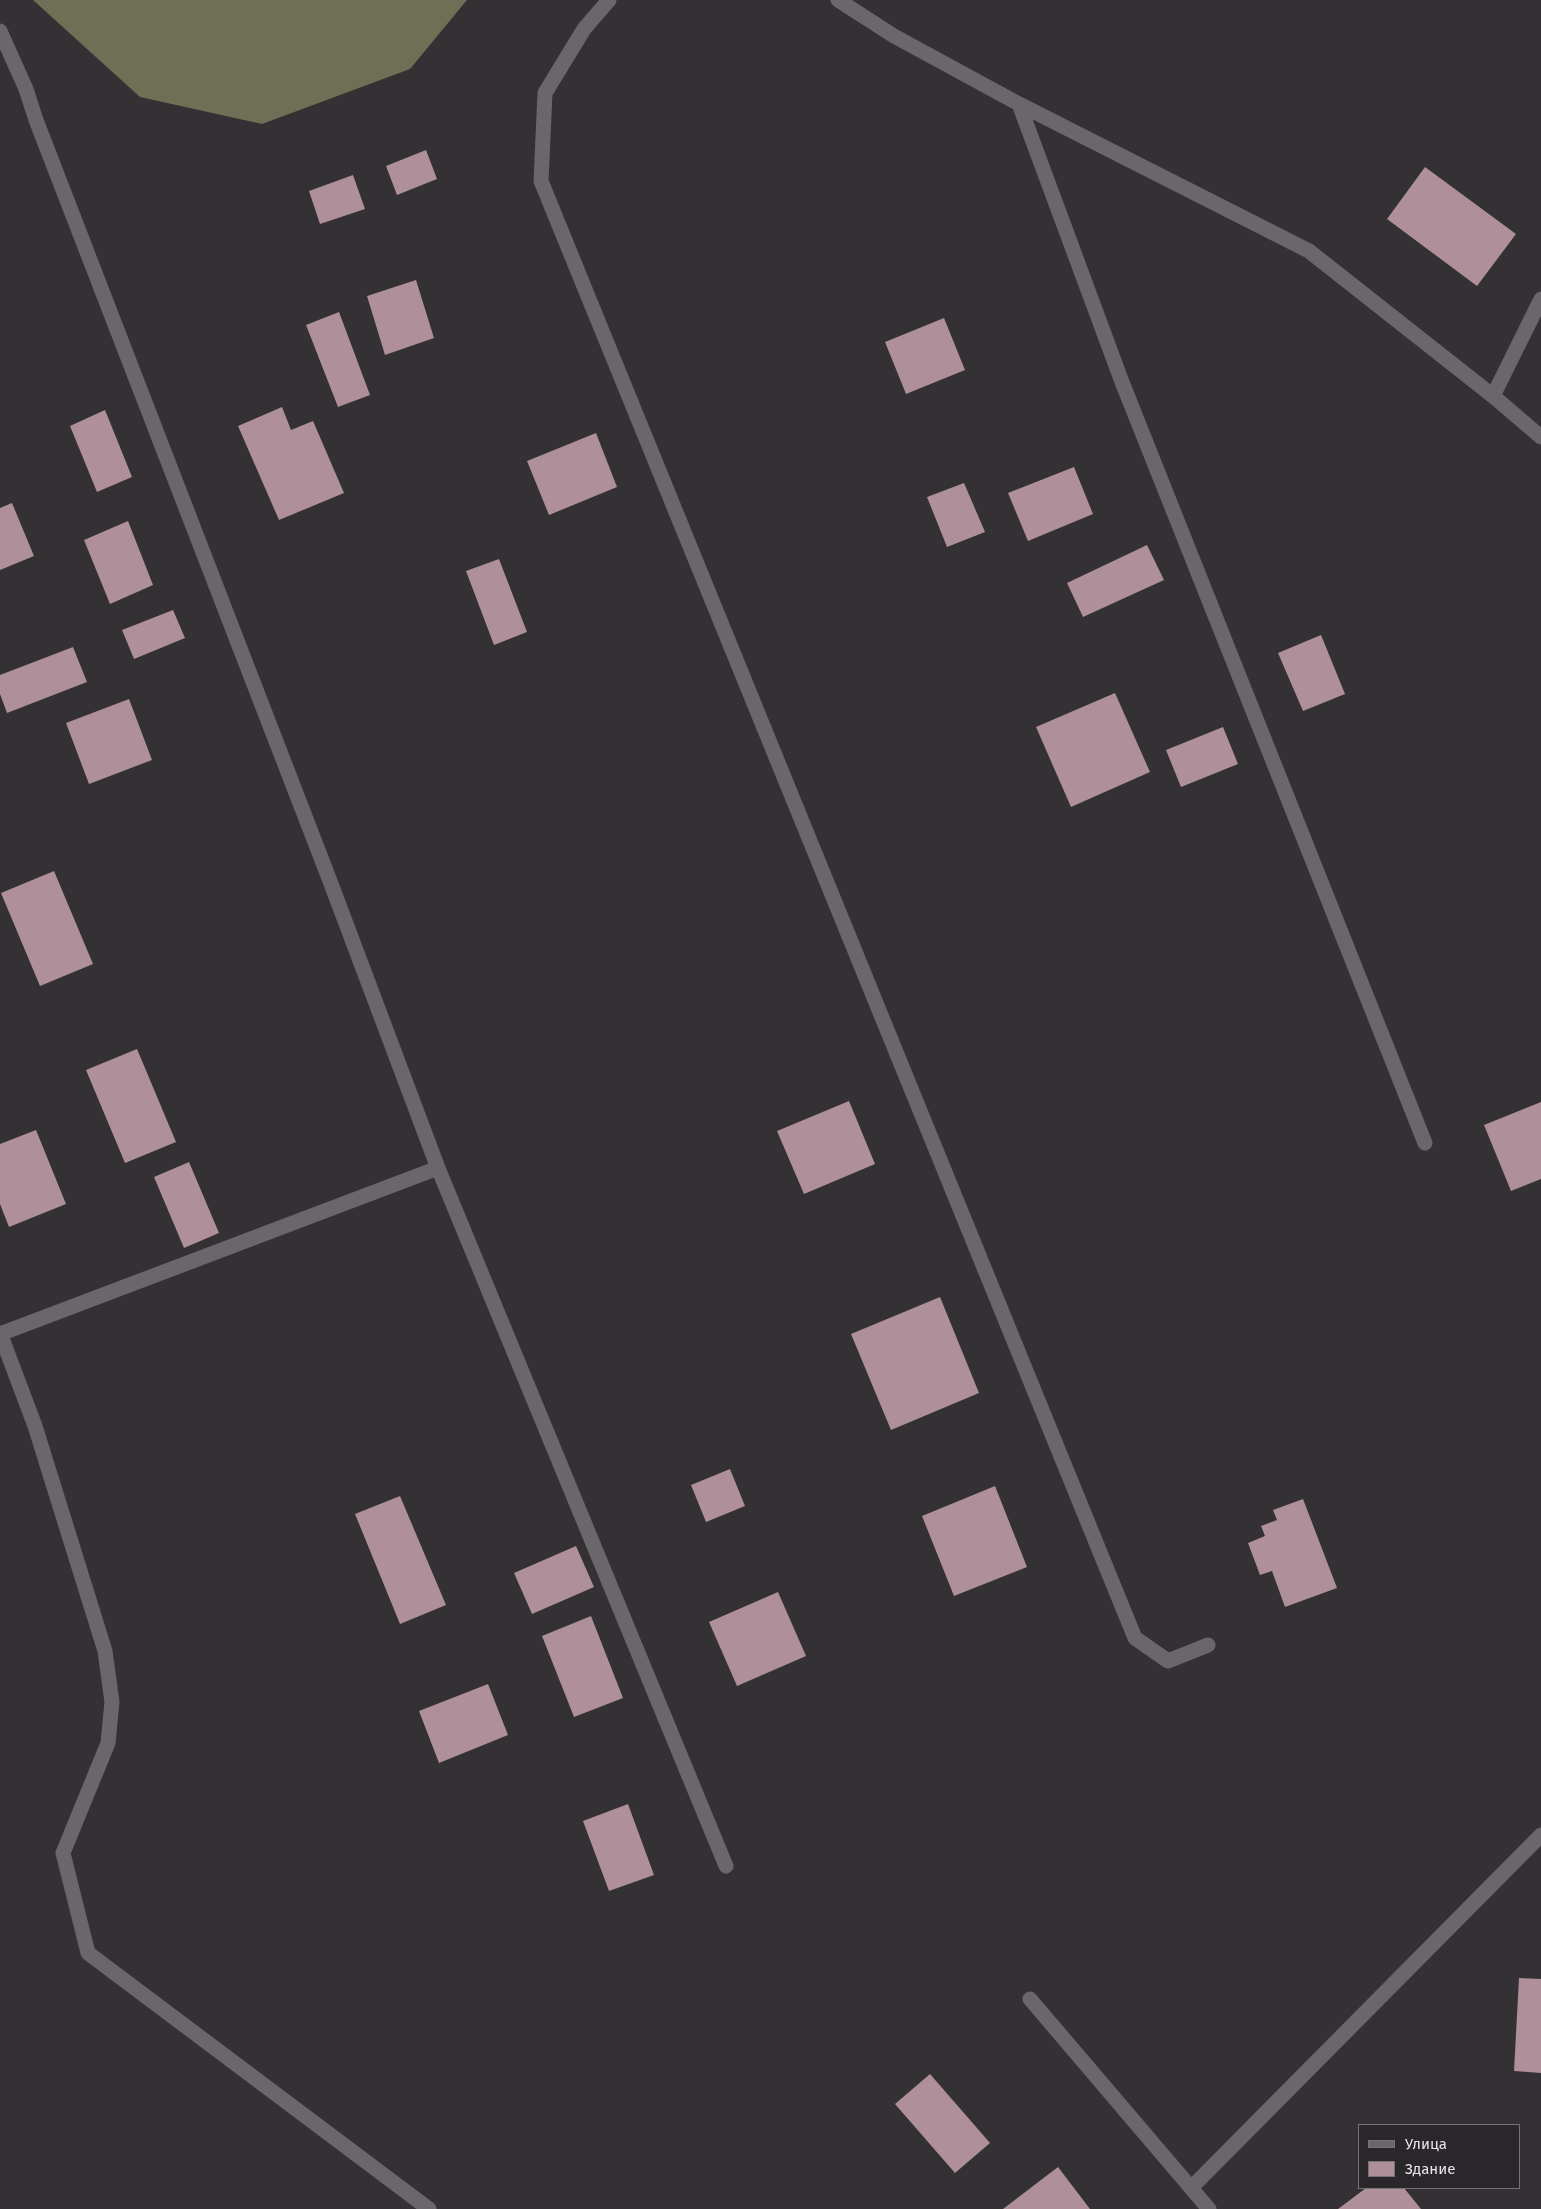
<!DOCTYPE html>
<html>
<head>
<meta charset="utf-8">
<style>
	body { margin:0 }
	#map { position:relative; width:1541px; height:2209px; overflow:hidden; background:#343134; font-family:"Fira Sans",sans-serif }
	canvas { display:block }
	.legend { position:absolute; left:1358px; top:2124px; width:162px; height:65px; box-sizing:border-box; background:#2a272a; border:1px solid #767376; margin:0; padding:6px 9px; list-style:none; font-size:15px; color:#e7e5e7 }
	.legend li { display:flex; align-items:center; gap:10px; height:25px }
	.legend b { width:25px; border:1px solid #767376 }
</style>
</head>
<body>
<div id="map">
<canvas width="1541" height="2209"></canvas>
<ul class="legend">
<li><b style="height:6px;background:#6a676a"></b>Улица</li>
<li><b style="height:14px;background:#ae8f9a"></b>Здание</li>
</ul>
</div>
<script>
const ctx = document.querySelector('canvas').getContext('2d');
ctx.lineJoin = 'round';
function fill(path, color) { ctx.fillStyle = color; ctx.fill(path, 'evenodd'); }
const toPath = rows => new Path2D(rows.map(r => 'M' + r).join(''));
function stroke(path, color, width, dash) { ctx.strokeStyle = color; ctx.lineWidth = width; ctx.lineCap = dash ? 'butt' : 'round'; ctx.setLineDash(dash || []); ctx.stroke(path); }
fill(toPath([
	[33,0,467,0,410,69,262,124,140,97]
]), '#6d7054');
fill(toPath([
	[426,150,437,179,397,195,386,166],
	[1425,167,1516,234,1477,286,1387,219],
	[353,175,365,209,320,224,309,191],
	[416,280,434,338,385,355,367,296],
	[339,312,370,395,338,407,306,325],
	[944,318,965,370,906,394,885,342],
	[282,407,291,430,313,421,344,493,279,520,238,426],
	[105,410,132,477,97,492,70,426],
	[596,433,617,487,549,515,527,461],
	[1074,467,1093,514,1028,541,1008,493],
	[964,483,985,532,947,547,927,497],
	[12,503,34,556,0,570,0,508],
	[128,521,153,585,110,604,84,540],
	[1147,545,1164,580,1083,617,1067,583],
	[499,559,527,632,494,645,466,571],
	[173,610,185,638,134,659,122,630],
	[1321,635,1345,694,1303,711,1278,653],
	[73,647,87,682,7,713,0,694,0,675],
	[1115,693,1150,772,1071,807,1036,727],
	[129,699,152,760,89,784,66,723],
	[1223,727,1238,764,1181,787,1166,750],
	[54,871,93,964,40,986,1,893],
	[137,1049,176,1142,125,1163,86,1070],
	[849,1101,875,1164,804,1194,777,1131],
	[1541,1102,1541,1179,1511,1191,1484,1125],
	[36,1130,66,1204,9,1227,0,1204,0,1144],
	[189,1162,219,1233,184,1248,154,1177],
	[940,1297,979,1393,891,1430,851,1334],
	[730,1469,745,1506,706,1522,691,1485],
	[995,1486,1027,1567,954,1596,922,1516],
	[400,1496,446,1605,400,1624,355,1514],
	[1303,1499,1337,1588,1285,1607,1272,1571,1260,1575,1248,1543,1265,1536,1261,1526,1277,1520,1273,1510],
	[576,1546,594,1587,532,1614,514,1573],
	[778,1592,806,1656,737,1686,709,1622],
	[591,1616,623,1698,574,1717,542,1636],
	[488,1684,508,1735,439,1763,419,1711],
	[628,1804,654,1875,609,1891,583,1821],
	[1519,1978,1541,1979,1541,2073,1514,2071],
	[930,2074,990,2143,955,2173,895,2104],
	[1058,2167,1090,2209,1003,2209],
	[1366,2188,1404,2188,1421,2209,1338,2209]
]), '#ae8f9a');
stroke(toPath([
	[609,0,584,29,545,93,541,181,1135,1638,1168,1661,1208,1645],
	[838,0,894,36,1019,104,1309,251,1493,396,1541,437],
	[0,31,26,89,36,120,330,881,438,1168,0,1334],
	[1019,104,1122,382,1425,1143],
	[1493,396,1541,299],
	[438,1168,726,1866],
	[0,1333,35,1426,105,1651,112,1702,108,1743,63,1853,88,1953,429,2209],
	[1030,1999,1209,2209],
	[1191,2188,1541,1835]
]), '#6a676a', 15);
</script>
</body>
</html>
